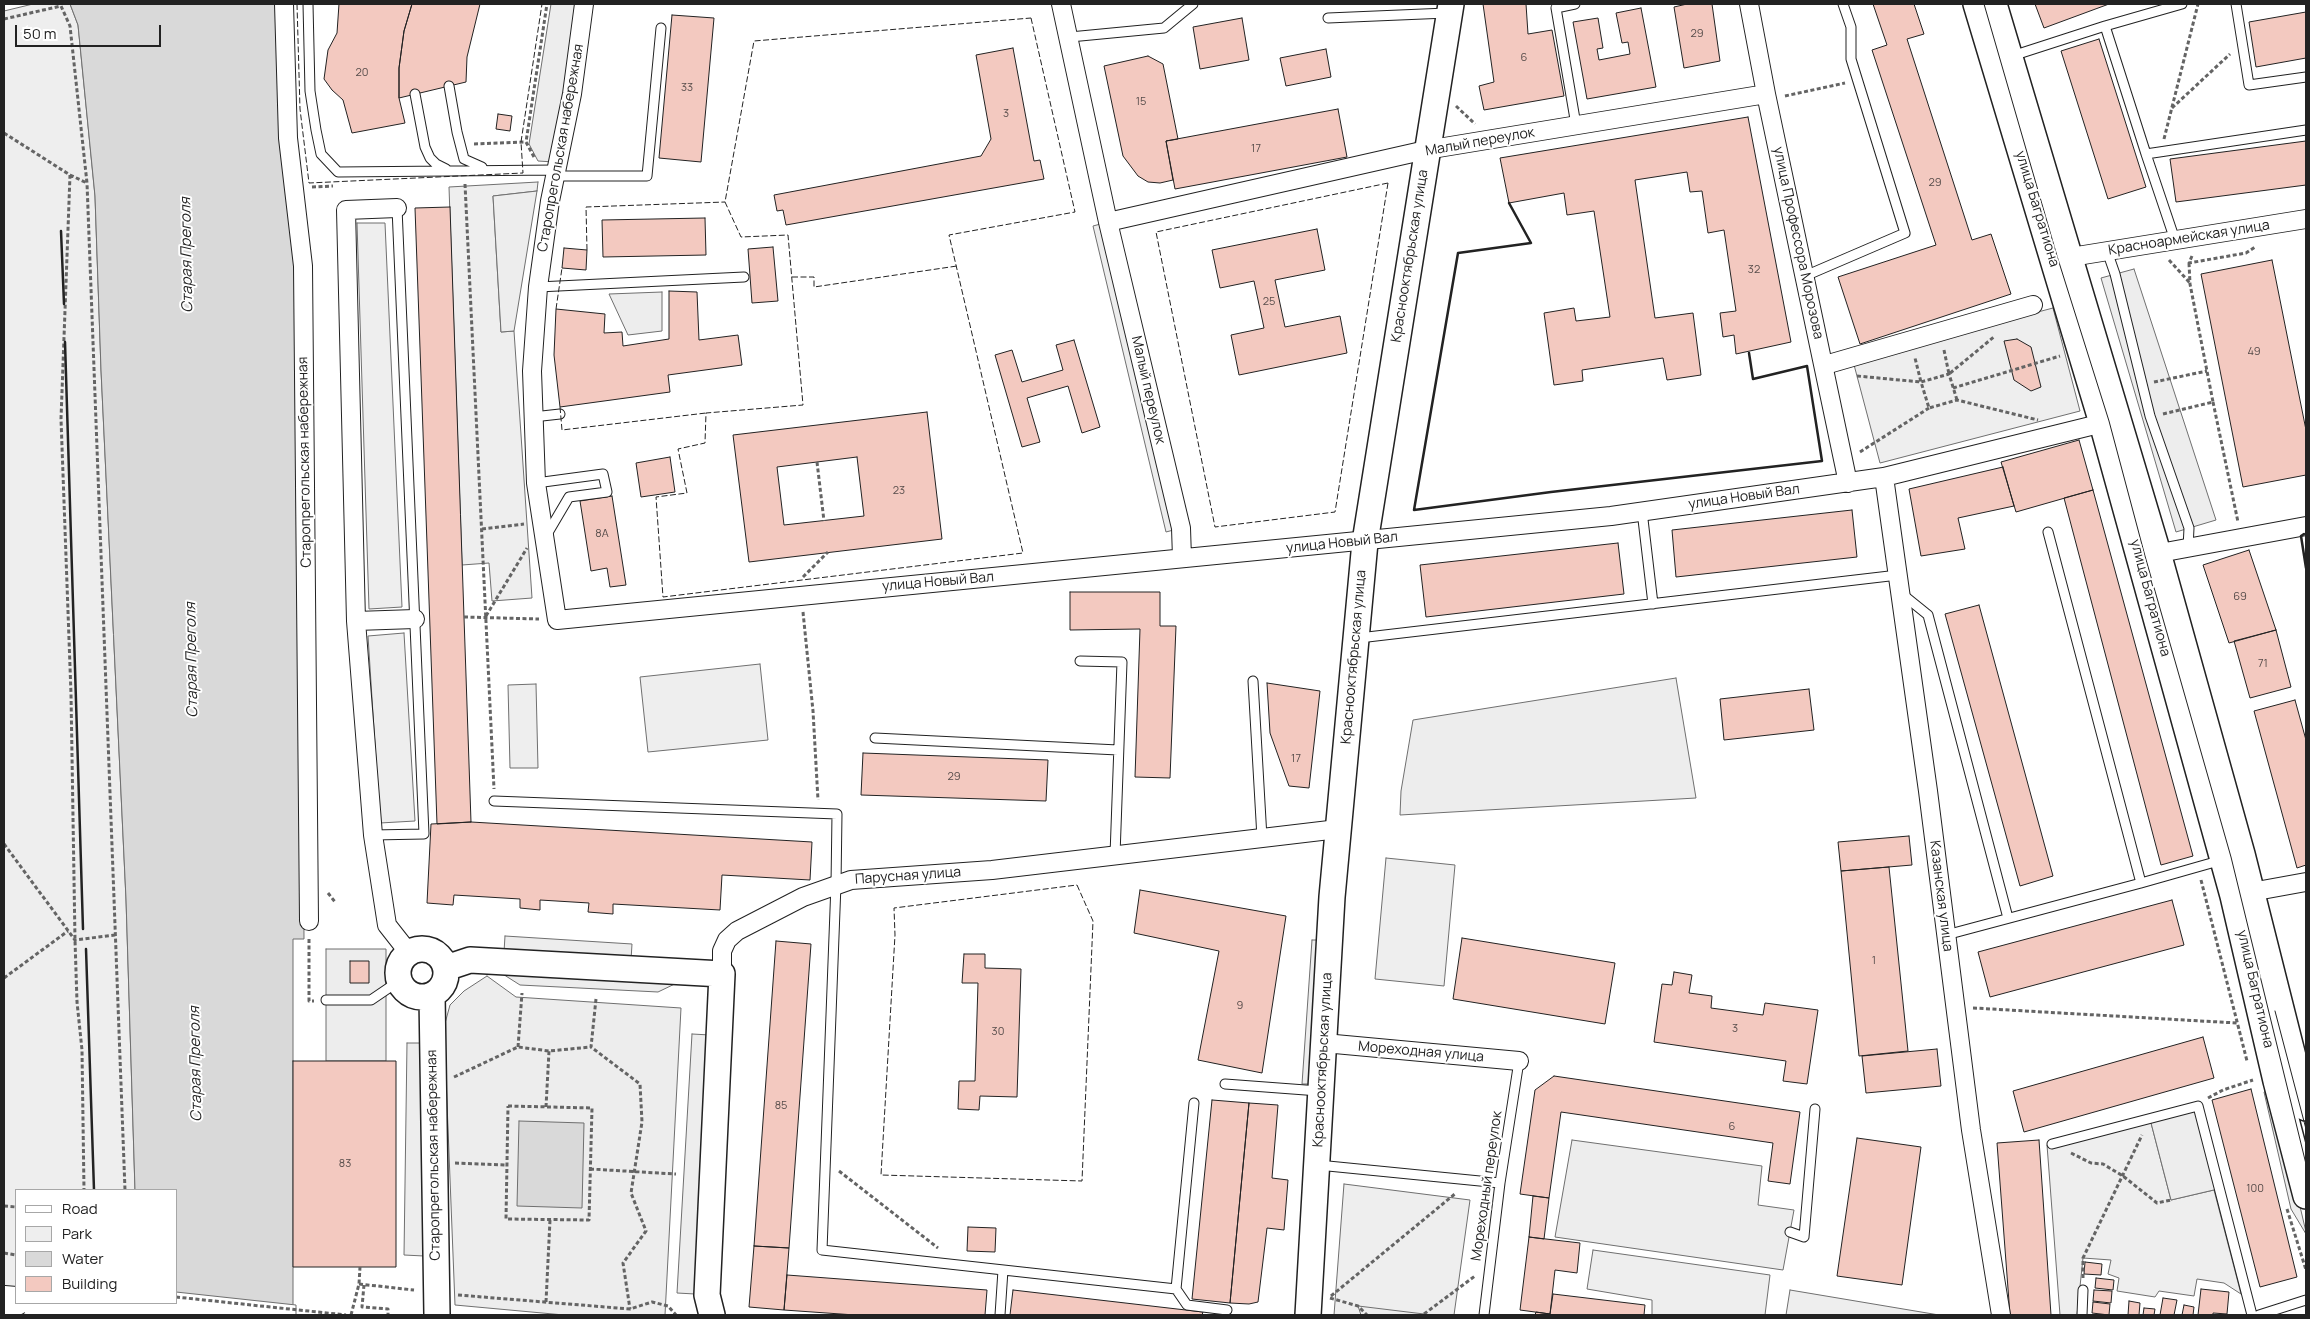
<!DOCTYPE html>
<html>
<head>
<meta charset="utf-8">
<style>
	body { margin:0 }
	#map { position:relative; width:2310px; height:1319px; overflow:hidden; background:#fff; font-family:Manrope,sans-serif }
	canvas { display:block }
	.frame { position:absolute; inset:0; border:5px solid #222; pointer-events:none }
	.legend { position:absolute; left:15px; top:1189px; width:162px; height:115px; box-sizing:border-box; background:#fff; border:1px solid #a7a7a7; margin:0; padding:6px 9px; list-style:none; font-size:15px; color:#222 }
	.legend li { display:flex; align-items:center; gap:10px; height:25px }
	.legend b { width:25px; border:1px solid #a7a7a7 }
	.scale { position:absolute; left:15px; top:25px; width:146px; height:22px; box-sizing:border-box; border:2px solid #222; border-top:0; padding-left:6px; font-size:15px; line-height:18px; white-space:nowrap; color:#222; -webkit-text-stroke:4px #fff; paint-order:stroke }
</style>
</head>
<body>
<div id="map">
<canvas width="2310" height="1319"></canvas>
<div class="frame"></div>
<ul class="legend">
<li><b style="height:6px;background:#fff"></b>Road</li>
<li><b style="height:14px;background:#eee"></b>Park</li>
<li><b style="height:14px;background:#d9d9d9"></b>Water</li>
<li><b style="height:14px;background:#f3c9c0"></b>Building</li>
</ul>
<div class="scale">50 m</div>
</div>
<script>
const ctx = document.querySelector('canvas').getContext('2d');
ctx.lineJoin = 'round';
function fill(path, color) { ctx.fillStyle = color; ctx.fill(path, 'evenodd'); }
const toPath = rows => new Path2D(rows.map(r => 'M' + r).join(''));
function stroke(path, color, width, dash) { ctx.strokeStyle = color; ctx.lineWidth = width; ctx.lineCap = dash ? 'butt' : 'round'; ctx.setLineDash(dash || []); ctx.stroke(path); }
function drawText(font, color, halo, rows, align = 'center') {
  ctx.font = font + ' Manrope,sans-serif'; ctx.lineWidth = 4; ctx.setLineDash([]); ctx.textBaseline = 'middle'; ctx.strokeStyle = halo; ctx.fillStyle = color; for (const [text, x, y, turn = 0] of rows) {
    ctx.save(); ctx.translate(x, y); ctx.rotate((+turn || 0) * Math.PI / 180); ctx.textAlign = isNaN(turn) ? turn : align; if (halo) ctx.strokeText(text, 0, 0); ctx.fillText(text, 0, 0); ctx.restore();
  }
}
const green = toPath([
	[33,4,70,4,78,25,95,196,101,370,126,899,135,1190,16,1190,16,1303,127,1315,4,1315,4,11,33,4],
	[538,182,537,191,493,196,501,332,514,331,532,598,492,601,489,563,462,565,449,187,538,182],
	[357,223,385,223,402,607,369,609,357,223],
	[2053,308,2080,411,1880,463,1853,361,2053,308],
	[404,633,415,821,380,823,368,636,404,633],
	[760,664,768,740,648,752,640,677,760,664],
	[536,684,538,768,510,768,508,685,536,684],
	[1386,858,1455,865,1444,986,1375,979,1386,858],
	[2150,1119,2171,1200,2214,1190,2241,1294,2224,1283,2197,1279,2194,1296,2159,1291,2155,1297,2117,1291,2119,1278,2108,1274,2111,1260,2083,1258,2077,1315,2060,1315,2047,1145,2150,1119],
	[1344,1184,1470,1200,1454,1315,1334,1315,1344,1184],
	[1593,1250,1770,1275,1765,1315,1652,1315,1652,1300,1587,1289,1593,1250],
	[1790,1290,1939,1315,1786,1315,1790,1290]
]);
fill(green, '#eee');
stroke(green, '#6f6f6f', 1);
const parking = toPath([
	[551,4,579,4,554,162,538,161,529,144,551,4],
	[537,191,514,331,501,332,493,196,537,191],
	[1108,222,1181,528,1166,532,1093,226,1108,222],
	[2134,269,2216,520,2176,532,2101,278,2134,269],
	[662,292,662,331,628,335,609,294,662,292],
	[1676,678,1696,798,1400,815,1401,791,1413,720,1676,678],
	[505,936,632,944,631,960,504,952,505,936],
	[1312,940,1323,940,1313,1084,1302,1084,1312,940],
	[326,949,386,949,386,1061,326,1061,326,949],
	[498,971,683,980,658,992,520,985,498,971],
	[487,976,516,997,681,1008,665,1315,564,1315,455,1305,444,1027,450,1005,464,991,487,976],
	[692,1034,710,1035,695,1294,677,1293,692,1034],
	[407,1043,427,1043,424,1256,404,1255,407,1043],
	[2272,1087,2306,1232,2306,1234,2291,1209,2264,1092,2272,1087],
	[2198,1106,2218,1189,2171,1200,2150,1119,2198,1106],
	[1572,1140,1762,1166,1758,1205,1794,1210,1783,1270,1555,1237,1572,1140],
	[1358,1306,1424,1314,1424,1315,1361,1315,1358,1306]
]);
fill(parking, '#ededed');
stroke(parking, '#6f6f6f', 1);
const water = toPath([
	[70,4,278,4,301,332,304,939,293,939,293,1315,176,1303,176,1190,135,1190,126,899,101,370,95,196,78,25,70,4],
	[519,1121,584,1123,582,1208,517,1206,519,1121]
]);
fill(water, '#d9d9d9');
stroke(water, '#6f6f6f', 1);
const pier = toPath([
	[176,1292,296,1305,296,1315,124,1315,126,1303,176,1303,176,1292]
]);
fill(pier, '#fff');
stroke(pier, '#6f6f6f', 1);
const building = toPath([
	[339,4,412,4,404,31,399,68,399,98,405,123,352,133,343,100,332,90,324,79,328,50,337,33,339,4],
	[412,4,480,4,467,57,466,82,399,98,399,68,404,31,412,4],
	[1483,4,1526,4,1528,34,1552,30,1564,96,1484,110,1479,86,1494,82,1483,4],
	[1687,4,1712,4,1720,61,1684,68,1674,7,1687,4],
	[1873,4,1914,4,1924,34,1907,39,1972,240,1991,234,2011,294,1860,344,1838,277,1936,245,1872,50,1887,45,1873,4],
	[2035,4,2109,4,2044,28,2035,4],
	[1641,8,1656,87,1587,99,1573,22,1598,18,1603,48,1597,49,1599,60,1630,54,1628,42,1622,43,1616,13,1641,8],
	[2306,12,2306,58,2256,67,2249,22,2306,12],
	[672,15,714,18,701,162,659,158,672,15],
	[1242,18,1249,60,1200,69,1193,27,1242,18],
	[2099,39,2146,187,2108,199,2061,51,2099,39],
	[1013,48,1034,161,1040,160,1044,179,786,225,783,210,777,211,774,195,981,156,991,139,976,55,1013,48],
	[1326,49,1331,77,1286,86,1280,58,1326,49],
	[1148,56,1163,64,1178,139,1166,141,1173,180,1160,183,1148,182,1138,176,1123,156,1104,66,1148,56],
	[1338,109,1347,157,1175,189,1166,141,1338,109],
	[498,114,512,116,510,131,496,129,498,114],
	[1748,117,1791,342,1736,354,1734,335,1723,337,1720,313,1736,311,1724,230,1708,233,1702,191,1690,192,1687,172,1635,180,1655,318,1693,313,1701,375,1667,380,1663,358,1582,370,1583,381,1554,385,1544,313,1574,308,1576,321,1610,317,1594,211,1567,215,1564,193,1509,203,1500,158,1748,117],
	[2306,141,2306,185,2176,202,2170,159,2306,141],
	[450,207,471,822,437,824,415,208,450,207],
	[705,218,706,255,603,257,602,220,705,218],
	[1317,229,1325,270,1275,280,1285,327,1340,316,1347,353,1239,375,1231,335,1264,328,1254,281,1220,288,1212,250,1317,229],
	[773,247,778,301,752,303,748,249,773,247],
	[564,248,587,250,586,270,562,268,564,248],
	[2272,260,2306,430,2306,475,2243,487,2201,274,2272,260],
	[669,291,697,292,699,340,738,335,742,365,668,375,670,392,560,407,554,355,556,309,605,314,604,333,622,332,623,346,669,339,669,291],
	[2017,339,2031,347,2041,387,2031,391,2014,380,2004,341,2017,339],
	[1074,340,1100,427,1082,433,1068,386,1027,398,1040,442,1022,447,995,355,1012,350,1022,382,1063,370,1056,345,1074,340],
	[927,412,942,539,749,562,733,435,927,412],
	[857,457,864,516,784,525,777,467,857,457],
	[2079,440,2093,490,2016,512,2001,462,2079,440],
	[670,457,675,492,641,497,636,463,670,457],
	[2003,467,2014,506,1958,518,1965,549,1921,556,1909,489,2003,467],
	[2093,490,2193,856,2161,865,2064,498,2093,490],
	[612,496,626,585,610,587,607,568,591,571,580,501,612,496],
	[1852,510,1857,557,1676,577,1672,530,1852,510],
	[1618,543,1624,594,1426,617,1420,565,1618,543],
	[2249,550,2276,630,2229,643,2203,565,2249,550],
	[1070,592,1160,592,1160,626,1176,626,1170,778,1135,777,1140,629,1070,630,1070,592],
	[1979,605,2053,876,2020,886,1945,614,1979,605],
	[2276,630,2291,687,2250,698,2234,641,2276,630],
	[1267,683,1320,691,1309,788,1289,786,1270,733,1267,683],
	[1809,689,1814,730,1724,740,1720,699,1809,689],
	[2295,700,2306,740,2306,865,2297,868,2254,711,2295,700],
	[863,753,1048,760,1046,801,861,795,863,753],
	[471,822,812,842,810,880,722,875,720,910,613,904,613,914,588,912,589,903,540,900,540,910,520,908,520,899,454,895,453,905,427,903,431,824,471,822],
	[1909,836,1912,865,1841,871,1838,842,1909,836],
	[1889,867,1908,1051,1859,1056,1841,871,1889,867],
	[1140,890,1286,916,1262,1073,1198,1060,1219,951,1134,933,1140,890],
	[2172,900,2184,945,1990,997,1978,952,2172,900],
	[1462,938,1615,963,1605,1024,1453,999,1462,938],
	[776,941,811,944,789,1248,754,1246,776,941],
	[964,954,985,954,985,968,1021,969,1017,1097,980,1096,979,1110,958,1109,959,1081,975,1081,978,983,962,983,964,954],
	[350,961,369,961,369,983,350,983,350,961],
	[1674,972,1692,975,1689,993,1712,996,1711,1008,1763,1015,1765,1003,1818,1010,1807,1084,1783,1081,1786,1061,1654,1042,1662,984,1672,985,1674,972],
	[2203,1037,2214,1078,2024,1132,2013,1091,2203,1037],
	[1937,1049,1941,1086,1866,1093,1862,1056,1937,1049],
	[293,1061,396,1061,396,1267,293,1267,293,1061],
	[1554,1076,1800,1112,1790,1184,1768,1181,1773,1143,1561,1112,1549,1198,1520,1194,1535,1090,1554,1076],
	[2251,1089,2297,1277,2260,1287,2212,1100,2251,1089],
	[1212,1100,1249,1103,1230,1303,1192,1299,1212,1100],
	[1249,1103,1278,1105,1272,1178,1288,1180,1284,1230,1267,1228,1258,1302,1249,1304,1230,1303,1249,1103],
	[1857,1138,1921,1147,1902,1285,1837,1276,1857,1138],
	[2039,1140,2051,1315,2010,1315,1997,1143,2039,1140],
	[1533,1196,1549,1198,1544,1239,1529,1237,1533,1196],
	[968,1227,996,1228,995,1252,967,1251,968,1227],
	[1529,1237,1580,1243,1577,1273,1555,1270,1550,1314,1520,1310,1529,1237],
	[754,1246,789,1248,784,1310,749,1307,754,1246],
	[2085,1262,2102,1264,2101,1275,2084,1274,2085,1262],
	[787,1275,987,1290,985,1315,855,1315,784,1310,787,1275],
	[2096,1278,2114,1280,2113,1290,2095,1288,2096,1278],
	[2201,1289,2229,1292,2227,1314,2213,1313,2213,1315,2198,1315,2201,1289],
	[1013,1290,1203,1312,1202,1315,1010,1315,1013,1290],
	[2094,1290,2112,1291,2111,1303,2093,1301,2094,1290],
	[1553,1294,1645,1305,1644,1315,1535,1315,1536,1312,1550,1314,1553,1294],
	[2163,1298,2177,1300,2174,1315,2160,1315,2163,1298],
	[2129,1301,2140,1303,2139,1315,2128,1315,2129,1301],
	[2093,1302,2110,1304,2109,1315,2092,1313,2093,1302],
	[2184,1305,2194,1307,2193,1315,2182,1315,2184,1305],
	[2144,1308,2155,1309,2154,1315,2143,1315,2144,1308]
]);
fill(building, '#f3c9c0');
stroke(building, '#222', 1);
const lane = toPath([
	[308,4,310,91,316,130,321,154,338,172,556,170],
	[1575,4,1556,8,1576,125],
	[2236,4,2249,85,2306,77],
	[1328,18,1447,13],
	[2105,26,2146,154,2306,130],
	[1070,37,1164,28,1193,4],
	[2012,56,2105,26,2182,4],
	[449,86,457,132,464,159,482,167],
	[415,94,425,147,430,158,436,164,446,169],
	[2146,154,2175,240],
	[555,176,647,176,661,28],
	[2107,251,2115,274,2150,416,2189,528,2188,548],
	[1805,276,1905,233,1851,59,1851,27,1843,4],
	[538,287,744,277],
	[533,417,560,414],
	[536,483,603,474,607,492,569,497,546,536],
	[1642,511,1653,604],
	[1902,594,1928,615,2008,918],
	[1359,638,1898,575],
	[1080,661,1122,662,1115,855],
	[1253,681,1262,838],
	[875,738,1118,750],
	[494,801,837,814,836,884,822,1250,1176,1289,1194,1103],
	[373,835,424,834,397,208],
	[2141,883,2222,860],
	[1946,935,2141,883,2048,532],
	[326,1000,371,1000,399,981],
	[1225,1084,1319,1091],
	[2052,1144,2198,1106,2252,1315],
	[1318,1165,1500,1183],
	[1790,1232,1804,1237,1815,1109],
	[1176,1289,1187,1305,1227,1310],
	[1000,1315,1003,1270],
	[1484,1315,1500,1183,1519,1061],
	[2082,1315,2083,1290],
	[2259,1315,2306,1300]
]);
const street = toPath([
	[284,4,288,138,303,266,309,921],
	[584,4,572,94,550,201,538,287,532,371,536,483,557,620,1611,516,1884,477,2111,421],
	[1061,4,1108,222,1181,528,1182,558],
	[1749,4,1766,94,1848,483],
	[397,208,346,210,356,621,373,835,387,925,409,953],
	[1108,222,1426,150,1766,94],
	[2071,257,2306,219],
	[1825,365,2033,305],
	[1884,477,1928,791,1971,1130,2001,1315],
	[2149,555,2306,526],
	[356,621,415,619],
	[2240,894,2306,882],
	[722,974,722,951,727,940,737,931,803,897,851,880,992,870,1338,829],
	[1324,1043,1519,1061]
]);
const secondary = toPath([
	[1976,4,2102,423,2233,896,2276,1081,2306,1196],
	[1994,4,2158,553,2242,854,2306,1108],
	'398 973a24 24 0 1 1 48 0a24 24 0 1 1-48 0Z',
	[446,968,470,960,722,974,707,1295,712,1315],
	[432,995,437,1315],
	[1308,1315,1332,897,1365,542,1451,4]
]);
const primary = toPath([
	[4,1300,16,1301]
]);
stroke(lane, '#222', 11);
stroke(street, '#222', 20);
stroke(secondary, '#222', 28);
stroke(primary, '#222', 30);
stroke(toPath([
	[4,19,61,6,70,26,87,183,125,1190],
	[1785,96,1845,83],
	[1456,106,1475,124],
	[2172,108,2230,54],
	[4,133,70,175,61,419,71,694,75,940,77,1002,82,1050,84,1190],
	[2164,139,2198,4],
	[474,144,526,142],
	[534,157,526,142,547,4],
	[70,175,87,183],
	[465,184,494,789],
	[312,187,333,186],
	[2192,256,2189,263,2246,253,2255,247],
	[2169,260,2190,283],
	[1944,350,1949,374,1995,336],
	[1857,376,1921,382,1915,358],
	[2154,382,2207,371],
	[1953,388,2060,356],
	[1957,400,1949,374,1921,382,1929,408,1957,400,2038,420],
	[2213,402,2238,522],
	[2163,414,2213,402,2190,284,2189,263],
	[1860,452,1929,408],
	[817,462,824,521],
	[482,529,524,524],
	[803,577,828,552],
	[803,612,813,711,818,800],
	[486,616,527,548],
	[464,617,539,619],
	[4,844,75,940,115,935],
	[2201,880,2247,1061],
	[328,893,335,902],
	[309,939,309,1001,314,1001],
	[4,978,68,931],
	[596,999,591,1047,640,1084,642,1122,631,1193,646,1231,623,1263,630,1309],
	[1973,1008,2237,1023],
	[518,1047,522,993],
	[454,1077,518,1047,549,1051,591,1047],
	[2208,1098,2223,1090,2253,1080],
	[508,1106,592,1108,589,1220,506,1219,508,1106],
	[546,1107,549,1051],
	[2071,1153,2091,1163,2103,1164,2123,1176,2157,1203,2171,1200],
	[455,1163,507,1165],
	[590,1169,676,1174],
	[839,1171,938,1248],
	[4,1206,16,1207],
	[2287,1209,2306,1270],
	[4,1253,16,1255],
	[2083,1278,2083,1258,2142,1135],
	[359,1284,414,1290],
	[364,1285,362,1307,388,1309,388,1315],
	[458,1295,630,1309,652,1302,668,1306,676,1315],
	[1331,1296,1456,1193],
	[176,1297,346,1315],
	[1330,1298,1358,1306,1367,1315],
	[546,1302,550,1220],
	[1424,1314,1475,1276],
	[351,1315,359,1284,360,1267]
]), '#646464', 3, [4, 2.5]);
stroke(lane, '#fff', 9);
stroke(street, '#fff', 18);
stroke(secondary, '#fff', 25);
stroke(primary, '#fff', 28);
stroke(toPath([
	[1984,4,2057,256,2109,421,2145,556,2231,857,2306,1164],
	[2275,1011,2306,1129],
	[4,1315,8,1315]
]), '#222', 1);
const primaryBridge = toPath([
	[35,1303,159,1315]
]);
stroke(primaryBridge, '#222', 30, []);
stroke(primaryBridge, '#fff', 28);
stroke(toPath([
	[297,4,300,109,309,183,523,173,521,142,542,4],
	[1031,18,1075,212,949,235,1023,553,663,597,656,497,687,493,678,449,705,443,706,413,803,405,788,235,741,237,725,202,754,41,1031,18],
	[1388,183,1335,512,1215,527,1156,232,1388,183],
	[587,250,586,207,725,202],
	[792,277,814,277,814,287,957,266],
	[556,309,562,268],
	[560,407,562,430,706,413],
	[1077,885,1093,921,1082,1181,881,1175,895,935,894,908,1077,885]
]), '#222', 1, [6, 2.5]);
stroke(toPath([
	[1509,203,1531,243,1458,253,1414,510,1551,492,1822,461,1807,366,1753,379,1749,353],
	[61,231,64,304],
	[65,342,83,929],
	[2304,534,2301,536,2306,568],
	[86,949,94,1190]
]), '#222', 2.5);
drawText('11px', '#564c4a', null, [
	["29",1697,34],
	["6",1524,58],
	["20",362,73],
	["33",687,88],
	["15",1141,102],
	["3",1006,114],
	["17",1256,149],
	["29",1935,183],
	["32",1754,270],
	["25",1269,302],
	["49",2254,352],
	["23",899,491],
	["8А",602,534],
	["69",2240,597],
	["71",2263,664],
	["17",1296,759],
	["29",954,777],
	["1",1874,961],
	["9",1240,1006],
	["3",1735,1029],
	["30",998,1032],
	["85",781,1106],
	["6",1732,1127],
	["83",345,1164],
	["100",2255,1189]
]);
drawText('14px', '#222', '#fff', [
	["Малый переулок",1480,142,-10],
	["Старопрегольская набережная",561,148,-80],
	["улица Багратиона",2037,209,73],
	["Красноармейская улица",2189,238,-9],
	["улица Профессора Морозова",1798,243,78],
	["Краснооктябрьская улица",1410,256,-81],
	["Малый переулок",1148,390,77],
	["Старопрегольская набережная",305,462,-91],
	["улица Новый Вал",1744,497,-8],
	["улица Новый Вал",1342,543,-6],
	["улица Новый Вал",938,582,-5],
	["улица Багратиона",2150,598,75],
	["Краснооктябрьская улица",1354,657,-85],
	["Парусная улица",908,876,-4],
	["Казанская улица",1941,896,83],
	["улица Багратиона",2255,989,77],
	["Мореходная улица",1421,1052,5],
	["Краснооктябрьская улица",1323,1060,-87],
	["Старопрегольская набережная",434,1155,-91],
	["Мореходный переулок",1487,1186,-82]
]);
drawText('italic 15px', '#222', '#fff', [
	["Старая Преголя",187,255,-91],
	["Старая Преголя",192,660,-91],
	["Старая Преголя",196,1064,-91]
]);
</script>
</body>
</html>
